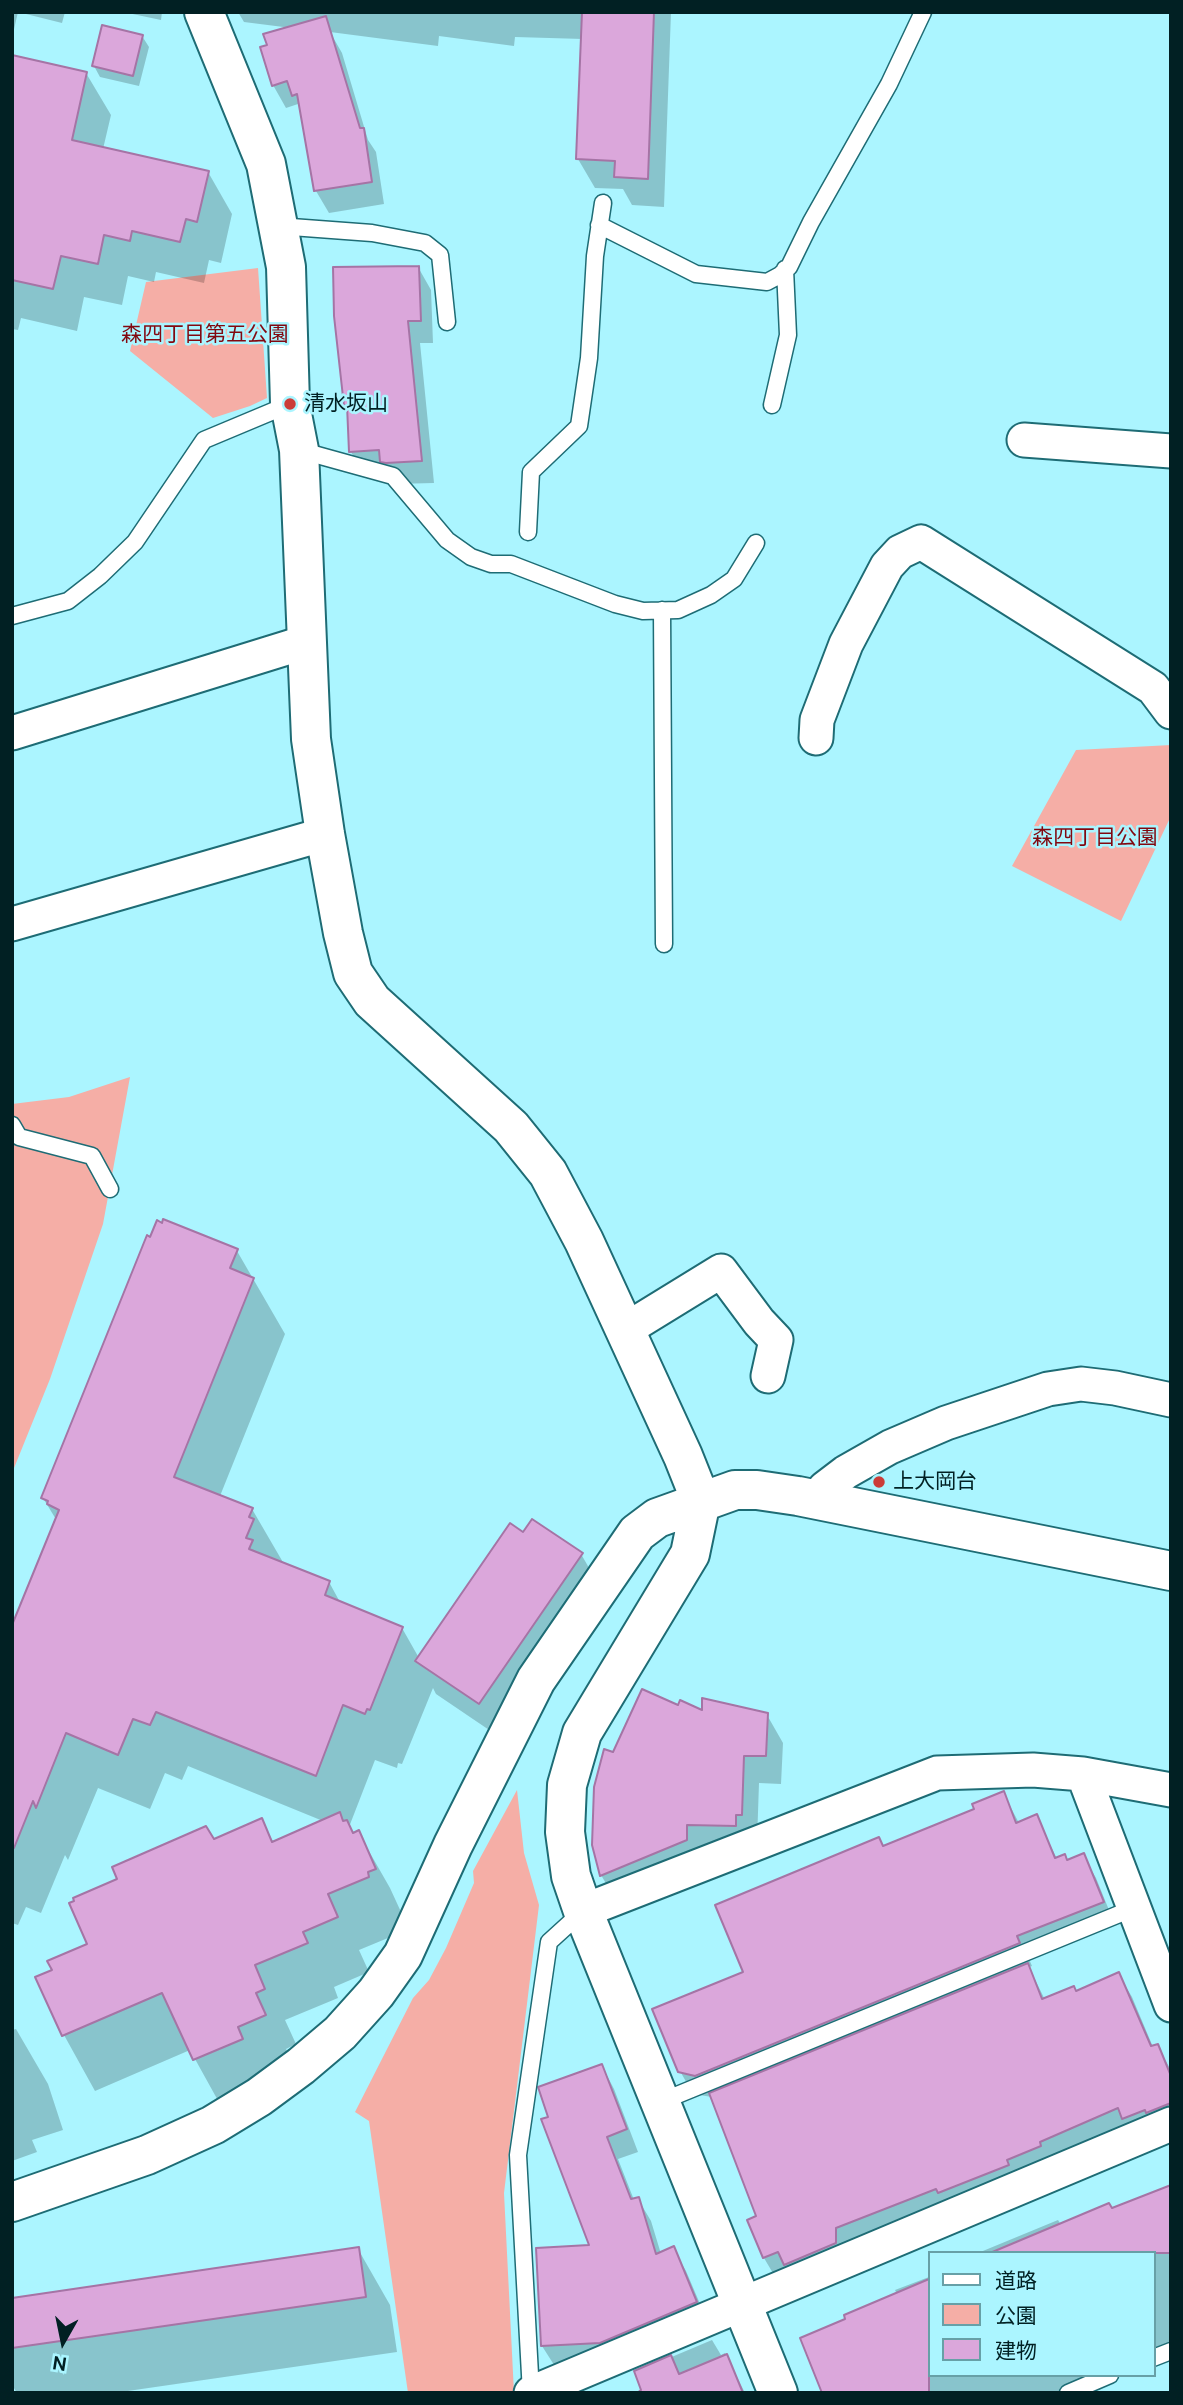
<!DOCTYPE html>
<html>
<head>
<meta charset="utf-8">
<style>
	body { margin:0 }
	#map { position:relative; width:1183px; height:2405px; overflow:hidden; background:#abf5ff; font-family:"DM Sans","Noto Sans JP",sans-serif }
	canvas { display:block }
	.frame { position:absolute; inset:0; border:14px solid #012023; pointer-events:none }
	.legend { position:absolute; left:928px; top:2251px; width:228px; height:126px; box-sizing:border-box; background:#abf5ff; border:2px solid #67a0a7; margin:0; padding:9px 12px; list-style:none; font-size:21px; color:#012023 }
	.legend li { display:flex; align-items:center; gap:14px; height:35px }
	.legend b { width:35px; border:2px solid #67a0a7 }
	.north { position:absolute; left:28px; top:2307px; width:70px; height:70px; -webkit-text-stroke:5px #abf5ff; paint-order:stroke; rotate:189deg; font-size:19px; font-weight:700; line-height:28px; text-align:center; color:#012023 }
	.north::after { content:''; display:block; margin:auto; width:24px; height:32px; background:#012023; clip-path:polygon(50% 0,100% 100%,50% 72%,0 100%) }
</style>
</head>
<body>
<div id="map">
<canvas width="1183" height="2405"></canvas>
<div class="frame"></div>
<ul class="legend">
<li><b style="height:9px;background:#fff"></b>道路</li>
<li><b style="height:19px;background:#f5aea6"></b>公園</li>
<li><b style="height:19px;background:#dba7db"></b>建物</li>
</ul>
<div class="north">N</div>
</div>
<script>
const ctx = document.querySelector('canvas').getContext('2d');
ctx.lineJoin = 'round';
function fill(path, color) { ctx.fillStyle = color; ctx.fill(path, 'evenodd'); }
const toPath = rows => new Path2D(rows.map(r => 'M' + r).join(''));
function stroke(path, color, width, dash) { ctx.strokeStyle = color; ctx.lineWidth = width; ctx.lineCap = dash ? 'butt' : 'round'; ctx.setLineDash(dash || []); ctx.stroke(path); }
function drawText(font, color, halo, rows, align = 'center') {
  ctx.font = font + ' "DM Sans","Noto Sans JP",sans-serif'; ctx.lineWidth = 5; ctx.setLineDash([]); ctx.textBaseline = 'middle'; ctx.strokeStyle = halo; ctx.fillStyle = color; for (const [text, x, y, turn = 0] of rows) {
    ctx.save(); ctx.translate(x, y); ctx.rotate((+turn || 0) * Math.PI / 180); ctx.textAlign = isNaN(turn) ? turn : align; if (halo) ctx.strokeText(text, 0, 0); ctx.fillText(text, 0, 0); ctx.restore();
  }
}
fill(toPath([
	[258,268,267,398,250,406,213,418,130,351,146,282],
	[1171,745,1171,816,1121,921,1012,866,1076,750],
	[130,1077,103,1224,50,1379,12,1473,12,1104,69,1097],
	[517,1790,524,1853,539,1905,504,2193,514,2393,408,2393,369,2121,355,2112,413,1998,429,1980,446,1948,474,1883,473,1871]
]), '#f5aea6');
fill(toPath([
	[12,12,65,12,62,23,18,12,12,38],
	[123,12,162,12,161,20],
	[238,12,671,12,664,207,632,205,623,189,595,188,578,159,583,39,515,37,514,46,439,36,438,46,330,32,342,53,368,140,376,152,384,204,329,213,316,191,302,110,298,104,286,108,273,85,323,32,244,22],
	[142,36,149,47,139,86,100,77,94,66],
	[12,56,86,73,111,115,103,149,208,172,232,214,221,263,209,260,204,283,156,272,154,282,128,276,122,305,84,297,77,331,21,318,18,330,12,329],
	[418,267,431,290,433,343,420,343,434,483,395,484,364,474,351,452,349,410,346,405],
	[237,1251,285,1334,220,1496,252,1509,284,1564,329,1582,341,1604,402,1628,419,1658,523,1534,581,1554,600,1587,498,1736,436,1694,433,1688,402,1764,398,1763,397,1768,375,1760,349,1827,354,1835,358,1832,390,1888,407,1925,400,1933,359,1950,369,1972,334,1987,338,1998,285,2020,296,2044,286,2049,296,2071,226,2115,190,2050,95,2091,64,2035,38,1978,54,1971,89,1945,213,1841,261,1821,274,1843,323,1821,188,1766,182,1780,165,1773,150,1809,98,1788,68,1860,65,1855,41,1913,26,1907,18,1925,12,1923,12,1630,57,1521,43,1498],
	[679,1707,704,1713,767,1715,783,1743,781,1784,759,1783,757,1842,617,1902,601,1875,614,1754],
	[1003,1793,1019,1823,1036,1816,1057,1859,1067,1862,1083,1856,1096,1878,1115,1925,1029,1959,1032,1966,1029,1967,1045,2000,1076,1993,1119,1975,1132,1997,1153,2047,1157,2046,1171,2070,1171,2131,777,2280,764,2258,749,2221,759,2217,712,2097,693,2094,680,2071,745,1973,884,1848,976,1810],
	[16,2029,48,2084,63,2130,32,2140,37,2152,12,2161,12,2030],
	[602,2066,614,2089,638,2152,618,2159,634,2200,638,2199,651,2221,661,2254,673,2249,686,2271,709,2325,556,2368,542,2346,592,2247,550,2118],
	[1171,2187,1171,2352,1153,2359,1153,2253,978,2253,1058,2220,1061,2225,1112,2210],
	[358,2249,390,2305,397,2352,114,2393,17,2393,12,2385,12,2300],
	[929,2277,929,2375,1108,2375,1070,2393,824,2393,848,2320,897,2294,895,2290],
	[712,2340,721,2355,725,2353,745,2393,645,2393,636,2372]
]), '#0003');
const building = toPath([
	[582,12,654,12,648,179,614,177,615,161,576,159,582,12],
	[326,16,360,128,364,128,372,182,314,191,297,94,292,96,287,81,272,86,260,47,267,45,263,34,326,16],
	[102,25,143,35,133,76,92,66,102,25],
	[12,55,87,72,72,140,209,171,197,222,186,219,180,242,132,231,130,241,104,235,98,264,61,256,53,289,12,280,12,55],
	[419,266,421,321,408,321,422,461,386,463,380,462,379,450,349,452,347,405,344,406,334,316,333,267,419,266],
	[163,1219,238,1249,230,1268,254,1278,174,1477,253,1508,249,1517,254,1519,246,1538,253,1540,249,1549,330,1581,325,1595,403,1627,370,1710,367,1709,365,1714,343,1705,316,1776,156,1712,150,1725,133,1719,118,1755,66,1733,36,1808,33,1801,14,1848,12,1847,12,1625,59,1510,47,1504,48,1501,41,1498,147,1235,150,1237,157,1220,162,1223,163,1219],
	[532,1519,583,1553,479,1704,415,1661,510,1523,523,1532,532,1519],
	[642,1689,678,1705,680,1700,702,1710,702,1698,768,1713,766,1756,744,1756,742,1815,736,1815,736,1826,687,1825,687,1840,600,1876,592,1845,594,1787,604,1749,613,1752,642,1689],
	[1004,1791,1016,1823,1037,1814,1055,1858,1065,1854,1067,1860,1084,1853,1104,1902,1017,1936,1020,1943,695,2076,678,2072,652,2009,743,1972,715,1905,879,1837,883,1846,974,1809,972,1804,1004,1791],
	[340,1812,343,1821,347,1820,353,1833,359,1830,376,1869,368,1872,369,1877,328,1894,338,1917,303,1932,308,1943,255,1965,265,1989,256,1993,266,2015,238,2027,243,2039,193,2060,162,1993,62,2036,35,1977,52,1970,47,1961,87,1944,69,1903,74,1901,73,1898,117,1879,112,1867,206,1826,214,1839,262,1818,272,1842,340,1812],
	[1028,1963,1042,1999,1074,1986,1076,1991,1119,1972,1151,2046,1158,2044,1171,2076,1171,2103,1146,2113,1145,2110,1122,2119,1118,2108,1040,2142,1041,2146,1007,2160,1009,2165,938,2193,936,2189,836,2228,836,2243,784,2265,778,2252,763,2258,747,2220,756,2216,709,2093,1028,1963],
	[602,2064,627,2129,607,2137,631,2199,639,2197,656,2254,674,2246,697,2302,600,2343,541,2346,536,2248,589,2245,541,2119,548,2117,538,2087,602,2064],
	[1171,2185,1171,2253,990,2253,1109,2203,1112,2208,1171,2185],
	[359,2247,366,2297,12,2348,12,2298,359,2247],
	[929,2279,929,2393,822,2393,800,2338,845,2319,844,2315,929,2279],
	[727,2354,743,2393,637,2393,641,2390,634,2371,671,2355,679,2374,727,2354]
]);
fill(building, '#dba7db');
stroke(building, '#a574a5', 2);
const service = toPath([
	[599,225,696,274,767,282,780,275,789,267,811,222,889,84,923,12],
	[278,226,372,233,425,243,440,255,447,322],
	[772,405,788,335,785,269],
	[299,450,393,476,447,540,471,557,491,564,511,564,615,604,643,611,678,610,711,595,734,579,756,543],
	[528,532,531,472,579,426,589,358,595,256,603,203],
	[662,610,664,944],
	[12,616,68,601,100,576,135,542,204,440,290,404],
	[12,1125,19,1137,92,1156,110,1189],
	[660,2102,1134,1908],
	[1153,2358,1171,2351],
	[531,2393,518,2155,549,1942,582,1912],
	[1068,2393,1110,2375]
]);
const minor = toPath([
	[1024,440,1171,451],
	[12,733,306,642],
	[816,738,817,720,846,644,887,566,900,552,921,542,1153,688,1171,712],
	[12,924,325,834],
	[625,1330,721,1271,759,1322,776,1340,768,1376],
	[816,1499,825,1488,846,1472,890,1447,946,1423,1048,1389,1081,1384,1115,1388,1171,1400],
	[1083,1774,1171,2005],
	[583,1911,937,1773,1033,1770,1083,1774,1171,1790],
	[531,2393,1171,2124]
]);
const tertiary = toPath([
	[204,12,266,164,286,267,290,404,299,450,311,739,325,834,343,933,353,973,372,1001,511,1127,548,1173,584,1241,683,1456,701,1501,690,1554,582,1733,567,1785,565,1832,571,1876,583,1911,778,2393],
	[12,2202,147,2155,213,2125,259,2097,301,2066,340,2033,376,1993,403,1955,453,1845,536,1680,637,1533,657,1518,735,1490,757,1490,798,1496,1171,1571]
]);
stroke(service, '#1e6c75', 19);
stroke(minor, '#1e6c75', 37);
stroke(tertiary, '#1e6c75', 42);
stroke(service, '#fff', 16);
stroke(minor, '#fff', 33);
stroke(tertiary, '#fff', 38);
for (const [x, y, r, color] of [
	[290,404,7,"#cb3c38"],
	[879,1482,7,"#cb3c38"]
]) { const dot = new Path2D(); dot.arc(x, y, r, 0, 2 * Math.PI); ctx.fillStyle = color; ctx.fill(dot); stroke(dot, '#abf5ff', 2.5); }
drawText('21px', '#820810', '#abf5ff', [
	["森四丁目第五公園",205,335],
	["森四丁目公園",1095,838]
]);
drawText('21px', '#012023', '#abf5ff', [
	["清水坂山",304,404],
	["上大岡台",893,1482]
], 'left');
</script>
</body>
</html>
